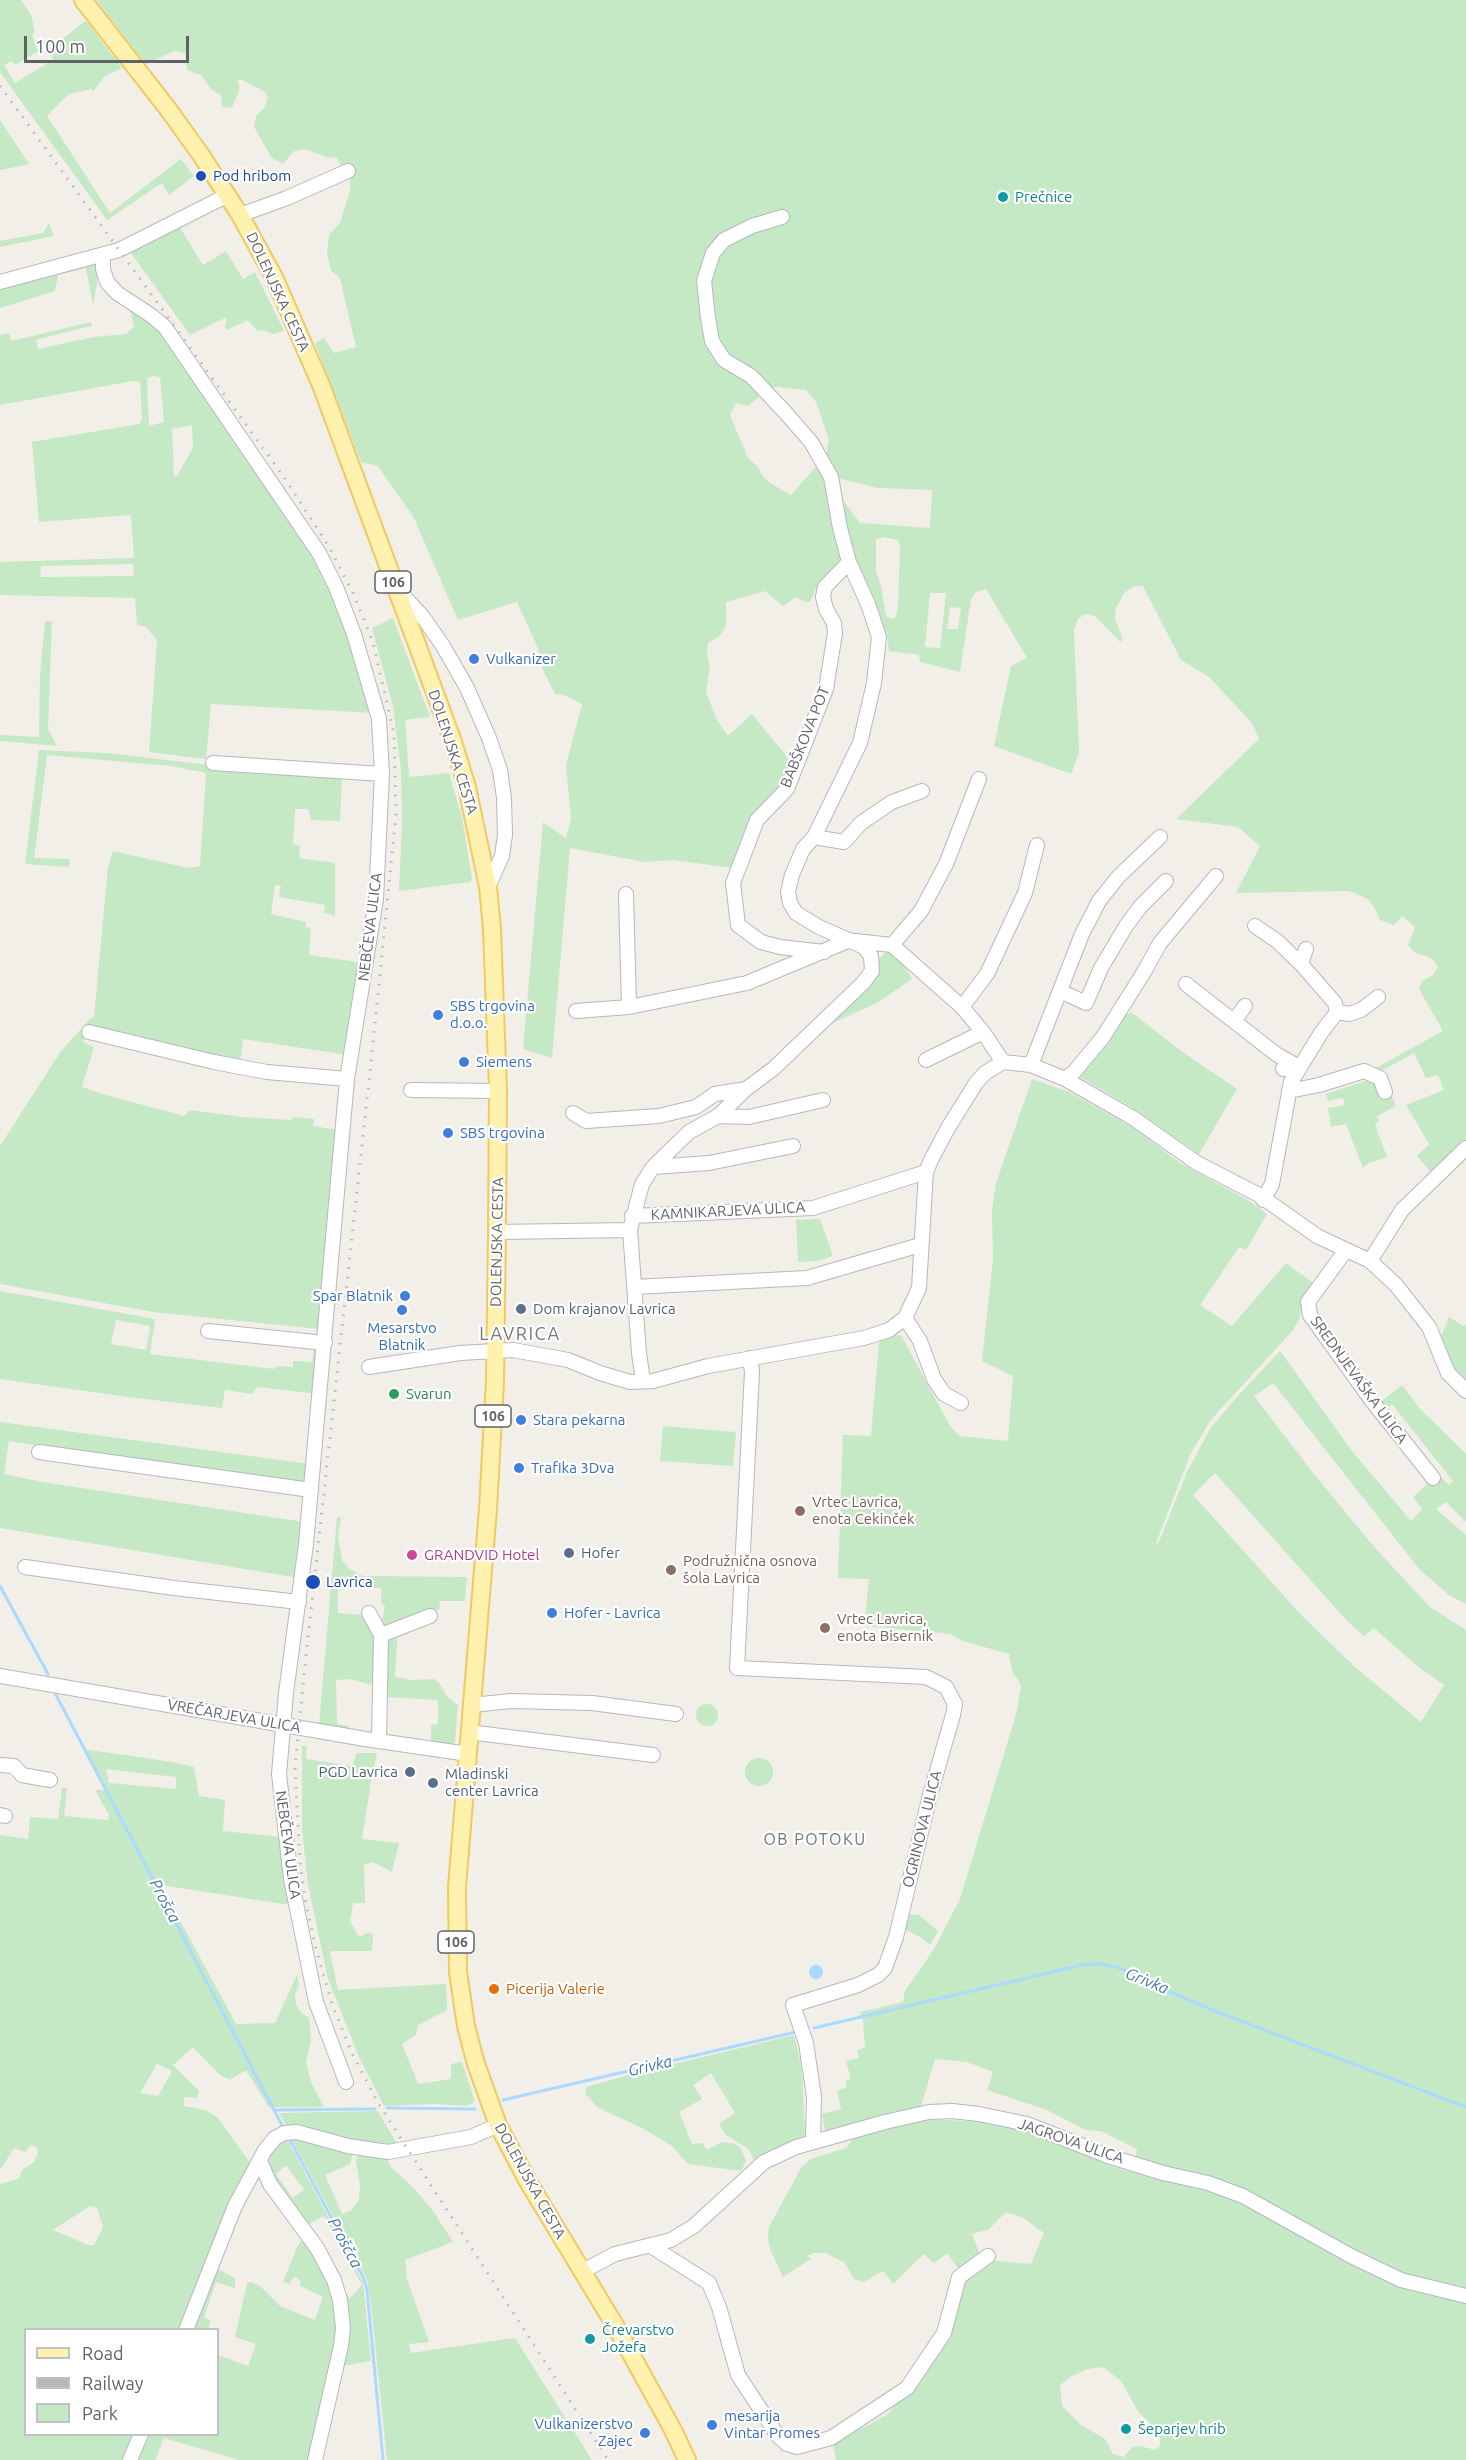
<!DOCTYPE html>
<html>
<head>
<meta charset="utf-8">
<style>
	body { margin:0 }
	#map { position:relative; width:1466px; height:2460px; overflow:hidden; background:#f1efe8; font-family:Ubuntu,sans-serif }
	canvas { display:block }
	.legend { position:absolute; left:24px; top:2328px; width:195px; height:108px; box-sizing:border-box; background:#fff; border:2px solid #bfc1c3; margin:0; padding:8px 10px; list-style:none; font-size:18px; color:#5f6368 }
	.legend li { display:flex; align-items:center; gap:12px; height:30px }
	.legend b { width:30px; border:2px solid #bfc1c3 }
	.scale { position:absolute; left:24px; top:36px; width:165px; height:27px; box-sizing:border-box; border:3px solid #5f6368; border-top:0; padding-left:8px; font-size:18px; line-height:21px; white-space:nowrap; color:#5f6368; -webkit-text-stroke:4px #fff; paint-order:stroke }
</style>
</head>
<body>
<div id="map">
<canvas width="1466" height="2460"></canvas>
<ul class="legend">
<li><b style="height:8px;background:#fff2af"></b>Road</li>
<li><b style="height:8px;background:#b6b7b8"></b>Railway</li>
<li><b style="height:16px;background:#c5e8c5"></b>Park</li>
</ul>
<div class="scale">100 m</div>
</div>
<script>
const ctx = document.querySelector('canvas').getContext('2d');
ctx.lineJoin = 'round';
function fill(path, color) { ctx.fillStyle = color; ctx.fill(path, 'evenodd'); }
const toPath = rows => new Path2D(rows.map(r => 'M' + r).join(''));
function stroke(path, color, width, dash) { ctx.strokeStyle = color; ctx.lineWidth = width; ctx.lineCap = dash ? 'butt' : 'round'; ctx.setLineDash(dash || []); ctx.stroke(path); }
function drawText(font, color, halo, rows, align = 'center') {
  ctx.font = font + ' Ubuntu,sans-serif'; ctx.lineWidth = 4.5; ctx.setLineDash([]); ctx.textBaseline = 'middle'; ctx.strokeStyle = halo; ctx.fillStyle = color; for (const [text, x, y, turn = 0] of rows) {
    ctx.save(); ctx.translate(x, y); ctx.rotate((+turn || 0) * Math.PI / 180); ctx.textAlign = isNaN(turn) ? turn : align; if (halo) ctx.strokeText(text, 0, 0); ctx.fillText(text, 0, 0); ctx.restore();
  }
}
fill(toPath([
	[0,0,21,0,31,15,35,32,32,35,38,51,15,65,11,61,4,65,15,83,53,60,51,47,86,21,122,68,105,76,93,91,92,89,69,94,47,116,110,213,181,159,194,176,169,195,162,183,107,220,0,72],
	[96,0,1466,0,1466,1141,1433,1175,1417,1156,1429,1144,1406,1105,1444,1090,1438,1075,1426,1078,1414,1053,1374,1075,1374,1069,1443,1031,1419,989,1422,981,1433,975,1438,966,1431,958,1414,952,1408,945,1415,927,1402,916,1394,925,1380,920,1374,907,1368,899,1349,891,1236,893,1260,846,1238,827,1176,819,1259,739,1252,723,1209,677,1181,660,1143,586,1134,586,1124,593,1116,608,1115,619,1123,639,1120,642,1095,616,1085,614,1078,619,1074,630,1079,753,1071,774,994,746,1011,666,1027,658,986,589,976,592,971,599,960,672,920,662,919,655,889,651,887,633,852,568,824,591,816,588,810,602,805,602,796,597,783,606,765,591,726,602,726,625,720,636,708,643,707,655,710,667,706,692,717,720,728,736,752,714,788,758,793,773,776,795,733,868,673,860,645,862,570,848,552,1058,523,1049,543,822,566,838,571,819,566,765,582,704,564,695,555,694,543,670,538,648,517,602,458,620,414,518,378,466,361,462,315,343,324,338,334,353,356,347,340,278,331,271,327,253,329,235,340,223,350,191,350,180,336,157,329,158,305,149,294,151,283,164,272,158,254,127,256,116,265,107,268,98,265,92,241,79,237,81,240,88,232,108,223,107,221,103,222,96,211,89,201,75,187,70,185,53,174,51,146,64],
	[779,387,806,390,816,402,829,440,826,455,791,495,770,483,762,475,757,466,748,458,730,415,736,403,748,406,759,397,765,388],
	[837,478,878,488,932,490,930,528,860,523,839,495],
	[883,537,898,540,900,545,898,607,896,617,891,619,886,616,881,586,876,572,876,540],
	[930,593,946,593,940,648,925,647],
	[950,607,961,608,958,629,947,629],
	[0,120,29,164,0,170],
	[49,223,54,236,0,247,0,241,43,233],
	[177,223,203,265,226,251,243,279,255,272,284,331,273,334,262,330,257,331,248,320,227,330,225,327,227,317,190,335,128,249],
	[94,263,97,265,99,272,93,305,86,268,58,275,55,291,0,308,0,285],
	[130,308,161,330,296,524,334,593,373,713,211,704,206,759,149,752,157,640,145,626,137,625,135,598,0,595,0,562,134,558,131,515,39,522,32,442,139,424,142,419,140,382,133,381,0,405,0,335,9,333,11,341,91,322,92,327,86,327,36,340,38,349,94,337,126,334,134,327],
	[153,376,160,377,164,422,149,426,147,378],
	[192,425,193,448,177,476,174,476,172,429],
	[133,564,134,576,40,577,41,566],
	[393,618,430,717,405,720,409,777,449,773,462,817,472,879,470,882,399,891,402,824,401,769,393,706,372,628],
	[45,621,52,621,48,729,57,746,0,741,0,735,39,737,40,675],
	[39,750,107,753,278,773,342,776,340,821,311,820,308,809,295,809,293,844,300,846,299,858,335,863,335,916,324,913,325,905,279,897,281,886,275,885,271,914,306,922,306,927,311,929,309,955,364,963,348,1055,243,1039,240,1062,86,1035,83,1042,94,1047,82,1087,106,1095,184,1116,190,1110,241,1117,292,1120,293,1117,314,1119,313,1126,338,1130,319,1329,153,1312,0,1284,0,1146,61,1051,89,1020,94,1017,108,867,113,851,188,868,200,866,206,773,171,766,47,755,34,858,70,859,69,867,25,864],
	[892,945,912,979,877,1003,828,1025,878,974,879,959],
	[1131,1012,1181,1051,1237,1089,1199,1154,1133,1108,1080,1077,1111,1040,1123,1018],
	[1032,1079,1069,1092,1135,1129,1180,1163,1251,1202,1267,1214,1246,1250,1239,1247,1200,1305,1232,1326,1286,1263,1312,1282,1317,1290,1301,1311,1299,1320,1293,1330,1210,1421,1190,1455,1156,1543,1158,1544,1187,1472,1210,1429,1237,1397,1280,1351,1352,1451,1411,1521,1422,1509,1413,1497,1435,1477,1375,1407,1402,1385,1420,1409,1466,1454,1466,1522,1446,1502,1436,1509,1466,1535,1466,1604,1449,1595,1420,1570,1273,1383,1254,1396,1317,1478,1376,1549,1430,1607,1466,1630,1466,2289,1401,2273,1362,2256,1257,2196,1210,2177,1135,2159,1137,2149,1101,2131,1086,2130,1047,2110,987,2090,993,2072,967,2062,935,2059,921,2107,834,2131,825,2130,822,2114,841,2109,837,2091,847,2087,845,2081,851,2079,846,2061,859,2058,857,2051,865,2047,863,2020,860,2012,903,2002,905,1991,934,1949,960,1899,1017,1711,1021,1685,1012,1671,1009,1654,963,1641,951,1634,864,1626,869,1579,838,1578,843,1435,871,1436,879,1342,892,1335,901,1335,950,1426,959,1436,1008,1441,1013,1376,982,1361,993,1259,992,1211,996,1183],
	[1392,1404,1453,1481,1449,1485,1433,1470,1386,1409],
	[1215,1473,1347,1621,1364,1636,1374,1628,1416,1665,1444,1685,1421,1722,1355,1667,1304,1618,1193,1495],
	[1368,1080,1373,1081,1382,1099,1391,1095,1396,1106,1377,1116,1379,1120,1375,1125,1387,1157,1369,1163,1363,1168,1346,1124,1331,1127,1328,1108,1345,1105,1343,1098,1328,1101,1326,1094],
	[820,1219,833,1256,818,1261,798,1262,796,1220],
	[0,1291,155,1319,150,1354,274,1369,278,1366,293,1367,293,1361,312,1362,314,1346,322,1346,317,1394,257,1387,252,1394,225,1390,222,1408,128,1397,0,1379],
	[116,1320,150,1326,146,1350,111,1344],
	[1449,1317,1464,1326,1466,1324,1466,1387,1456,1378,1440,1339],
	[0,1422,309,1464,307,1486,9,1441,4,1474,42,1482,304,1522,299,1578,0,1528],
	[663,1426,736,1432,733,1466,660,1461],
	[337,1517,341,1517,338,1537,342,1560,349,1569,363,1576,467,1577,465,1601,440,1601,439,1610,385,1626,381,1625,385,1606,381,1603,381,1588,343,1588,338,1591,338,1613,363,1615,376,1636,376,1664,371,1685,350,1679,336,1680,337,1724,349,1726,349,1730,319,1725],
	[398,1629,395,1677,411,1680,434,1679,439,1683,448,1698,458,1705,455,1741,452,1745,431,1744,431,1725,438,1724,438,1700,386,1697,383,1641],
	'696 1715a11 11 0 1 1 22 0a11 11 0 1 1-22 0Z',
	[302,1746,307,1746,306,1759,352,1766,357,1753,377,1753,372,1775,362,1839,399,1843,392,1872,373,1862,364,1865,365,1903,353,1903,350,1921,359,1937,370,1932,373,1936,372,1951,330,1951,338,1990,446,1984,447,2010,418,2025,416,2035,402,2044,418,2084,451,2079,451,2064,462,2062,475,2102,467,2106,434,2104,384,2106,359,2057,328,1979,308,1884,302,1830],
	[83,1749,172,1762,194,1767,199,1796,225,1800,223,1831,281,1837,290,1905,161,1885,236,2024,275,2023,297,1975,299,1986,295,1994,296,2004,300,2012,309,2018,311,2040,306,2062,311,2082,324,2107,269,2107,246,2070,230,2080,220,2075,193,2047,173,2065,199,2091,197,2098,184,2097,184,2106,205,2110,217,2117,251,2164,181,2329,26,2330,26,2434,137,2435,125,2460,0,2460,0,2184,19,2179,22,2170,34,2162,38,2153,37,2147,31,2145,25,2152,14,2148,0,2170,0,1835,28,1839,30,1817,58,1819,62,1788,67,1788,64,1816,108,1820,109,1815,95,1790,106,1790],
	[106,1769,176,1777,176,1789,109,1783],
	[157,2064,172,2071,158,2096,140,2093],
	[90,2206,97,2208,103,2227,94,2245,88,2245,53,2230],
	'745 1772a14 14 0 1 1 28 0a14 14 0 1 1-28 0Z',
	[906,1914,919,1915,938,1931,930,1945,922,1938,904,1929],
	[794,2035,802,2070,805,2135,754,2160,748,2149,725,2134,719,2124,735,2113,711,2073,693,2085,702,2099,679,2112,692,2144,702,2143,707,2150,722,2142,736,2144,741,2149,746,2161,741,2171,688,2164,672,2146,644,2129,597,2107,586,2094,586,2087,625,2076],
	[378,2111,398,2146,379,2146,299,2127,288,2128,279,2113],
	[923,2119,989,2122,1035,2133,1116,2168,1203,2188,1239,2201,1358,2268,1380,2278,1429,2295,1466,2302,1466,2460,836,2460,832,2440,861,2429,888,2414,923,2372,957,2292,967,2277,986,2260,1031,2264,1044,2233,1023,2218,1006,2212,989,2229,972,2234,980,2255,960,2271,947,2253,934,2263,924,2254,893,2284,883,2271,864,2282,854,2279,845,2263,826,2253,813,2253,808,2256,811,2259,783,2277,770,2249,768,2237,769,2227,801,2168,811,2159,846,2148,853,2139],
	[1103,2367,1121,2381,1139,2413,1154,2427,1160,2437,1160,2446,1155,2450,1140,2446,1132,2447,1124,2457,1113,2454,1105,2439,1080,2424,1062,2406,1060,2385,1072,2376,1088,2369],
	[290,2136,353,2152,350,2164,325,2175,342,2214,352,2210,359,2200,360,2185,356,2161,358,2154,387,2158,391,2167,414,2188,433,2211,453,2242,405,2260,407,2279,429,2342,409,2344,411,2353,515,2338,592,2460,387,2460,371,2305,367,2279],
	[286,2137,363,2283,371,2361,342,2366,334,2269,349,2299,362,2285,324,2216,307,2225,274,2184,266,2160,268,2153],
	[286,2165,304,2190,293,2198,276,2174],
	[303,2238,329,2280,339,2329,311,2460,239,2460,164,2438,155,2460,134,2460,146,2435,218,2434,218,2355,248,2366,256,2344,235,2337,247,2283,251,2282,260,2286,280,2306,315,2320,323,2297,300,2286,301,2281,296,2277,291,2280,290,2284,283,2282,298,2245],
	[220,2270,235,2278,235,2288,216,2282,204,2317,211,2321,208,2329,191,2330,213,2273]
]), '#c5e8c5');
fill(toPath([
	'809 1972a7 7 0 1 1 14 0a7 7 0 1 1-14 0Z'
]), '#aadaff');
stroke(toPath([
	[0,1586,48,1674],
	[55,1693,284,2129],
	[814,2028,1082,1965,1099,1964,1117,1967,1143,1977,1156,1986,1215,2011,1466,2107],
	[503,2100,796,2032],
	[387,2108,475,2109],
	[274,2110,375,2109],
	[289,2138,364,2279,367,2290,383,2460]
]), '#aadaff', 3);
const minor = toPath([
	[240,215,287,198,348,171],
	[103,256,103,269,107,282,117,293,152,316,165,327,319,553,336,587,354,634,379,719,382,774,376,899,347,1079,306,1544,286,1693,279,1774,291,1879,316,2002,346,2082],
	[0,282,119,250,228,195],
	[399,591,423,617,443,646,467,688,489,738,500,770,504,798,505,835,502,856,488,887],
	[213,763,382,774],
	[814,837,844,842,861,823,892,802,922,791],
	[626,894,629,1007],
	[1255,926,1277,941,1301,964,1335,1003,1337,1012,1321,1033,1291,1082,1272,1184,1263,1200],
	[855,941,892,945,962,1007,983,1032,1003,1062],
	[892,945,921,911,946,864,979,779],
	[824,952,780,947,761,942,738,925,733,883,757,820,787,789,826,689,835,633,834,623,826,609,823,597,825,587,849,562],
	[1301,964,1306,949],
	[1186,984,1276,1054,1299,1067,1283,1069],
	[1060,991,1086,1003,1101,968,1126,926,1140,907,1166,881],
	[962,1007,987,974,1025,893,1037,845],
	[576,1011,629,1007,747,983,850,940],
	[1337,1012,1349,1014,1361,1010,1378,997],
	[1234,1021,1245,1006],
	[89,1032,214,1062,267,1072,347,1079],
	[926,1060,983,1032],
	[1003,1062,1031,1065,1065,1079,1133,1118,1197,1163,1259,1195,1317,1236,1370,1261,1396,1285,1429,1327,1448,1373,1466,1391],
	[1031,1065,1082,934,1099,901,1119,876,1160,837],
	[1065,1079,1074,1072,1103,1037,1144,972,1160,943,1216,876],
	[411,1090,498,1091],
	[1289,1091,1319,1085,1364,1071,1380,1078,1385,1092],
	[573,1113,586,1121,659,1116,696,1107,715,1094,746,1089],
	[718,1116,749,1117,823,1100],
	[653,1167,709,1163,793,1146],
	[632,1216,813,1208,926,1172],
	[497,1232,630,1230],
	[1346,1250,1308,1302,1310,1315,1372,1401,1433,1478],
	[1370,1261,1402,1210,1466,1148],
	[634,1287,807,1278,920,1245],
	[905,1318,920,1341,934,1379,944,1394,961,1403],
	[208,1331,325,1343],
	[750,1358,752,1372,737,1668,926,1677,946,1687,955,1704,953,1715,930,1795,896,1937,885,1968,878,1975,858,1985,793,2005,806,2043,814,2097,813,2141],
	[369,1367,460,1353,513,1350,568,1360,600,1373,630,1382,653,1381,708,1366,864,1338,889,1330,905,1318,919,1288,926,1172,931,1160,948,1128,976,1083,985,1073,1003,1062],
	[643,1381,639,1353,630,1230,642,1184,653,1167,689,1132,718,1116,746,1089,773,1069,863,983,872,971,871,956,864,947,819,927,796,913,790,903,788,892,792,875,803,849,814,837,860,743,874,683,879,637,868,604,849,562,840,528,831,477,811,442,784,411,751,376,724,360,712,341,708,318,704,281,713,253,724,240,752,226,782,217],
	[39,1452,311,1490],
	[25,1567,174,1588,299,1602],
	[369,1613,381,1635,379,1741],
	[381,1635,430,1616],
	[0,1676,365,1739,468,1754],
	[472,1705,511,1701,592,1703,676,1714],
	[469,1732,653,1755],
	[0,1765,14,1766,22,1775,50,1780],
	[0,1815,5,1816],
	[260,2161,270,2184,317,2248,334,2280,340,2300,343,2328,341,2346,315,2460],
	[651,2246,709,2283,719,2307,738,2375,778,2436,787,2444,797,2447,831,2438,907,2388,944,2333,959,2277,988,2256],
	[583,2271,615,2254,671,2240,694,2226,764,2162,796,2147,885,2122,929,2112,952,2111,979,2114,1027,2124,1108,2156,1163,2173,1208,2183,1243,2196,1351,2256,1401,2280,1466,2296],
	[186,2330,235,2206,265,2150,275,2138,284,2133,297,2132,348,2146,388,2152,471,2137,498,2125],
	[130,2460,141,2434]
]);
const major = toPath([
	[83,0,168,109,201,155,240,215,274,277,321,385,452,739,467,787,488,887,492,929,498,1091,497,1232,495,1381,488,1509,457,1887,458,1972,466,2026,476,2064,498,2125,527,2180,616,2327,673,2430,687,2460]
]);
stroke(minor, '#b5b8bc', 16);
stroke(major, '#f2c960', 20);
stroke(minor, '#fff', 14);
stroke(major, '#fff2af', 16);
stroke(toPath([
	[0,86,284,477,329,547,353,593,373,642,394,734,396,815,371,1063,304,1675,295,1768,300,1862,305,1900,316,1949,332,2004,352,2053,378,2103,608,2460]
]), '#b6b7b8', 3, [1.5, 8]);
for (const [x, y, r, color] of [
	[201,176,6,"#1a4fb4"],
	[1003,197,6,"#0f9aa8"],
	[474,659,6,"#3f7fe0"],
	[438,1015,6,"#3f7fe0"],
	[464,1062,6,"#3f7fe0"],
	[448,1133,6,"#3f7fe0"],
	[405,1296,6,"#3f7fe0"],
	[521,1309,6,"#5c6f8a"],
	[402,1310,6,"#3f7fe0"],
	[394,1394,6,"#2e9e5b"],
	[521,1420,6,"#3f7fe0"],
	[519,1468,6,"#3f7fe0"],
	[800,1511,6,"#8d6e63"],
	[569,1553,6,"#5c6f8a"],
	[412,1555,6,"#d1479c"],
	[671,1570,6,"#8d6e63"],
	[313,1582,8,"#1a4fb4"],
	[552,1613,6,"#3f7fe0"],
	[825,1628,6,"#8d6e63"],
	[410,1772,6,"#5c6f8a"],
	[433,1783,6,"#5c6f8a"],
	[494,1989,6,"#e8710a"],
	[590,2339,6,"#0f9aa8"],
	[712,2425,6,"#3f7fe0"],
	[1126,2429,6,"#0f9aa8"],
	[645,2433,6,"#3f7fe0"]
]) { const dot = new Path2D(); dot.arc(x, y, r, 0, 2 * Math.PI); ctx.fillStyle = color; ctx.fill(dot); stroke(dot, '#fff', 2); }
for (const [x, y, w] of [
	[393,582,36],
	[493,1416,36],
	[456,1942,36]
]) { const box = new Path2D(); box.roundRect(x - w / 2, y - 11, w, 22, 4.5); ctx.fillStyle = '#fff'; ctx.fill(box); stroke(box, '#5f6368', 1.5); }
drawText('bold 14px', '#5f6368', null, [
	["106",393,582],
	["106",493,1416],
	["106",456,1942]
]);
drawText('15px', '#164399', '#fff', [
	["Pod hribom",213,176],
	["Lavrica",326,1582]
], 'left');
drawText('15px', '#0d838f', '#fff', [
	["Prečnice",1015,197],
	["Črevarstvo",602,2330],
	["Jožefa",602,2347],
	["Šeparjev hrib",1138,2429]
], 'left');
drawText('15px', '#5f6368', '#fff', [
	["DOLENJSKA CESTA",278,292,65],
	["BABŠKOVA POT",805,737,-68],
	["DOLENJSKA CESTA",453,752,72],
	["NEBČEVA ULICA",370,927,-83],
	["KAMNIKARJEVA ULICA",728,1211,-3],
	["DOLENJSKA CESTA",497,1242,-89],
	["SREDNJEVAŠKA ULICA",1359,1380,54],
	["VREČARJEVA ULICA",234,1716,10],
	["OGRINOVA ULICA",922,1829,-76],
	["NEBČEVA ULICA",288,1845,82],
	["JAGROVA ULICA",1071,2141,19],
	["DOLENJSKA CESTA",530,2181,61]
]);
drawText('15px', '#366cbe', '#fff', [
	["Vulkanizer",486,659],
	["SBS trgovina",450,1006],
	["d.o.o.",450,1023],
	["Siemens",476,1062],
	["SBS trgovina",460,1133],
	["Spar Blatnik",393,1296,"right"],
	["Mesarstvo",402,1328,"center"],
	["Blatnik",402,1345,"center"],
	["Stara pekarna",533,1420],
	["Trafika 3Dva",531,1468],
	["Hofer - Lavrica",564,1613],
	["mesarija",724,2416],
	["Vintar Promes",724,2433],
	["Vulkanizerstvo",633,2424,"right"],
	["Zajec",633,2441,"right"]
], 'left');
drawText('15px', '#4e5e75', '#fff', [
	["Dom krajanov Lavrica",533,1309],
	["Hofer",581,1553],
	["PGD Lavrica",398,1772,"right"],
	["Mladinski",445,1774],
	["center Lavrica",445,1791]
], 'left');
drawText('15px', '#27864d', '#fff', [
	["Svarun",406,1394]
], 'left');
drawText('15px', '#785e54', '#fff', [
	["Vrtec Lavrica,",812,1502],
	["enota Cekinček",812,1519],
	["Podružnična osnova",683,1561],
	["šola Lavrica",683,1578],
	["Vrtec Lavrica,",837,1619],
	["enota Bisernik",837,1636]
], 'left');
drawText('15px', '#b23c85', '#fff', [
	["GRANDVID Hotel",424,1555]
], 'left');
drawText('15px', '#c56008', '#fff', [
	["Picerija Valerie",506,1989]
], 'left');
ctx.letterSpacing = '1.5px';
drawText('16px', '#70757a', '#fff', [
	["OB POTOKU",815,1840]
]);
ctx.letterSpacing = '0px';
drawText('italic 16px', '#4174aa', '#fff', [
	["Prošca",165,1901,62],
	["Grivka",1147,1981,22],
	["Grivka",650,2066,-13],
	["Proščca",345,2243,62]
]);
ctx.letterSpacing = '1.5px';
drawText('18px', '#70757a', '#fff', [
	["LAVRICA",520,1334]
]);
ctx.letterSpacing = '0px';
</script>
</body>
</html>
